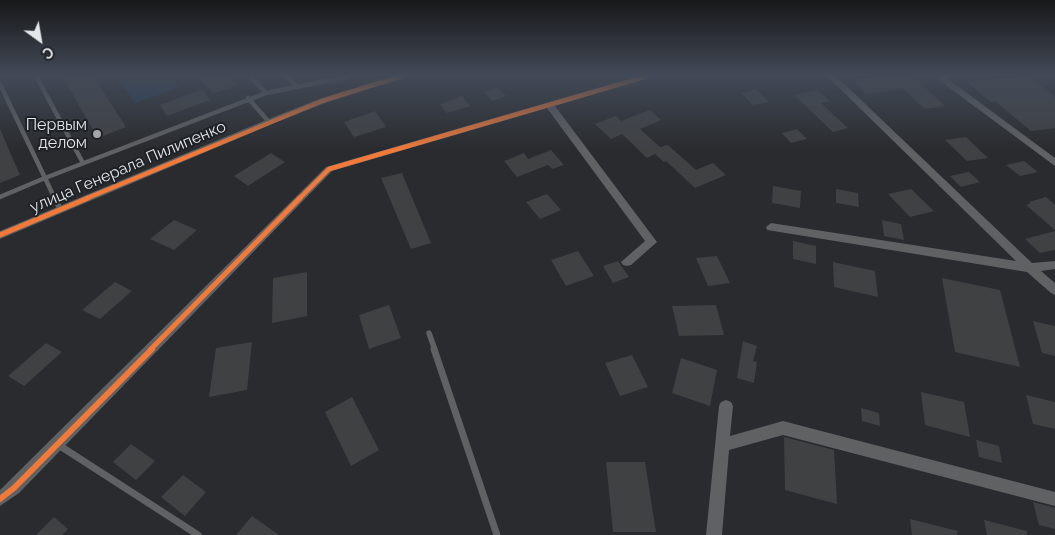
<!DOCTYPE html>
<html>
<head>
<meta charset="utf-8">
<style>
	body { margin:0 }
	#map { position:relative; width:1055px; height:535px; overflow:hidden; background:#292b2e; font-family:Raleway,sans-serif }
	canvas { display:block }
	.north { position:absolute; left:15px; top:15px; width:50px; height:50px; -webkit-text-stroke:4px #1e2126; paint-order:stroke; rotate:148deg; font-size:14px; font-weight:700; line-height:20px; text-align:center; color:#e4e7ea }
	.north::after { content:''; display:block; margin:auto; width:18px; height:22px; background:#e4e7ea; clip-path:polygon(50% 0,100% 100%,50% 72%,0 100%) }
</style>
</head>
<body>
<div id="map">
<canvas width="1055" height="535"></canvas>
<div class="north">С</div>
</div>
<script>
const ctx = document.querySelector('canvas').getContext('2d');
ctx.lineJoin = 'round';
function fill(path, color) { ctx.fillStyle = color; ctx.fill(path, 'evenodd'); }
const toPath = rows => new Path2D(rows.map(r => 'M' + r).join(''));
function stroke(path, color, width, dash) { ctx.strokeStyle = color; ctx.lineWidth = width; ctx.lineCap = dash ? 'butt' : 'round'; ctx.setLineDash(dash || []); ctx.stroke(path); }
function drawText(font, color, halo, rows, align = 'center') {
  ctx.font = font + ' Raleway,sans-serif'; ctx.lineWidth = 4; ctx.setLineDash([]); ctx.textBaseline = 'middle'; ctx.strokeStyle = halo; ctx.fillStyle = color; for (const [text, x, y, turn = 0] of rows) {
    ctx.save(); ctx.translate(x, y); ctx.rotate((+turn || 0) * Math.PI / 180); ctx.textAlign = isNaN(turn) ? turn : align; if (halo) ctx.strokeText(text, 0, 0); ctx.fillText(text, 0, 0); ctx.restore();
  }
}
fill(toPath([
	[117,76,170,76,179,87,135,103]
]), '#1f395a');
fill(toPath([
	[62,76,93,76,126,127,98,138],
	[198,76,229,76,237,85,213,94],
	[885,76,912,76,945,106,925,109,903,89,866,94,853,80],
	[1028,76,1055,97,1055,128,1031,131,995,101,991,102,966,81],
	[497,87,506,96,492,101,484,92],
	[202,89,210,100,167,116,160,105],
	[756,89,769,102,753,105,741,93],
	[817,90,830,101,821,103,848,128,833,132,794,95],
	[462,96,470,106,447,113,440,104],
	[650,110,661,120,640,129,660,147,668,145,696,170,713,163,726,175,695,188,666,161,664,162,655,154,647,158,622,134,611,139,595,124,616,116,621,121],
	[375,111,386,127,354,137,344,122],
	[0,129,20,175,0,183],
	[797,129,807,139,791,143,782,133],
	[966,137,988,158,967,161,945,140],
	[551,150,564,165,552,169,548,165,517,177,504,161,524,153,528,159],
	[271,153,285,162,248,186,234,176],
	[1024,161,1038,172,1020,176,1006,165],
	[969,172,980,182,961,187,950,176],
	[402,173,431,243,411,249,381,178],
	[773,186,801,191,800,208,772,203],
	[836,189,858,193,859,207,836,203],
	[911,189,934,211,910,217,888,194],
	[547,194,561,210,540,219,526,202],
	[1046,197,1055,205,1055,230,1026,205,1031,203,1029,202],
	[174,220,197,230,174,250,150,239],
	[882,220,901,224,904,240,884,236],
	[1055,231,1055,250,1040,253,1025,239],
	[793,241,816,246,816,264,793,259],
	[578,251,594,276,566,286,551,260],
	[717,256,730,283,708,286,696,258],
	[618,261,629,277,613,283,603,266],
	[833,262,875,271,878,297,834,287],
	[307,272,307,316,272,323,273,278],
	[942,278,1000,290,1020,367,955,352],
	[115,282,132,291,100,319,82,310],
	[389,305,401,338,369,349,359,315],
	[716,305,724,335,679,336,672,306],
	[1033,321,1055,326,1055,356,1042,353],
	[743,341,757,346,753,361,757,362,754,383,737,378],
	[252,342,247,390,209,397,216,348],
	[46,343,62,352,24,386,8,376],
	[632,355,648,387,620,396,605,363],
	[681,358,717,370,710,406,672,393],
	[921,392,964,402,970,437,925,425],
	[1026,395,1055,402,1055,429,1033,424],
	[352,397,379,450,351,466,325,412],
	[861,408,879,413,880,426,862,421],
	[784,437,834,450,837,504,785,490],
	[976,440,999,446,1002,463,979,457],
	[131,444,155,461,136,480,113,462],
	[606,462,645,462,656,532,613,532],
	[183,475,206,492,185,516,161,497],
	[1033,502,1055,508,1055,529,1039,525],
	[252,516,279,535,236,535],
	[54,517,68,529,62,535,36,535],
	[910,519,958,531,957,535,912,535],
	[984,520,1027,531,1027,535,987,535]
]), '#3f4143');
stroke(toPath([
	[36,76,83,163],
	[286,76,298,87],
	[0,84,45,178,0,197],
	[266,93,351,76],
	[248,98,269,122],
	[55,199,45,178,266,93,250,76]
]), '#5f6163', 4.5);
stroke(toPath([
	[55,198,60,209],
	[429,333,435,350]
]), '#5f6163', 5.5);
stroke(toPath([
	[434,349,497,535],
	[57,444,198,535]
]), '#5f6163', 7);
fill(toPath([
	[394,76,406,76,325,103,272,124,0,239,0,231,266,120,319,99,394,76],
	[639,76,652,76,555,106,657,242,631,265,627,266,623,265,621,262,645,241,547,108,332,171,19,493,0,506,0,490,326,167,639,76],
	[827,76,836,76,1032,263,1055,261,1055,269,1041,271,1055,283,1055,295,1051,293,1027,272,767,230,766,227,771,223,1016,261,827,76],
	[939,76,952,76,948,79,1055,158,1055,166,939,80,939,76],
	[726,400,731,402,733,406,730,436,783,421,1055,492,1055,506,783,435,729,450,722,535,706,535,719,406,721,402,726,400]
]), '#5f6163');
stroke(toPath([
	[85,199,322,101,402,76],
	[299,199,329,169,648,76]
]), '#f17a3a', 4.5);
stroke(toPath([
	[0,235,88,198],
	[150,350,300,198]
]), '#f17a3a', 5);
stroke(toPath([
	[0,499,14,488,152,349]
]), '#f17a3a', 6);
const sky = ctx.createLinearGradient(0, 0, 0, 151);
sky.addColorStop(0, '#171819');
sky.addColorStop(0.5, '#434a57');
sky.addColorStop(1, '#434a5700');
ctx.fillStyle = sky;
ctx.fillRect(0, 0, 1055, 151);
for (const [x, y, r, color] of [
	[97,134,5,"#a3a5a8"]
]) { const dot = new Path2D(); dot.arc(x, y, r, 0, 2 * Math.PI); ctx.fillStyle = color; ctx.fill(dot); stroke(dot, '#1e2126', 2); }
drawText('16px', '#e4e7ea', '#1e2126', [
	["Первым",87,125],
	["делом",87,143]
], 'right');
drawText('16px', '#e4e7ea', '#1e2126', [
	["улица Генерала Пилипенко",128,167,-23]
]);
</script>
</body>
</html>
